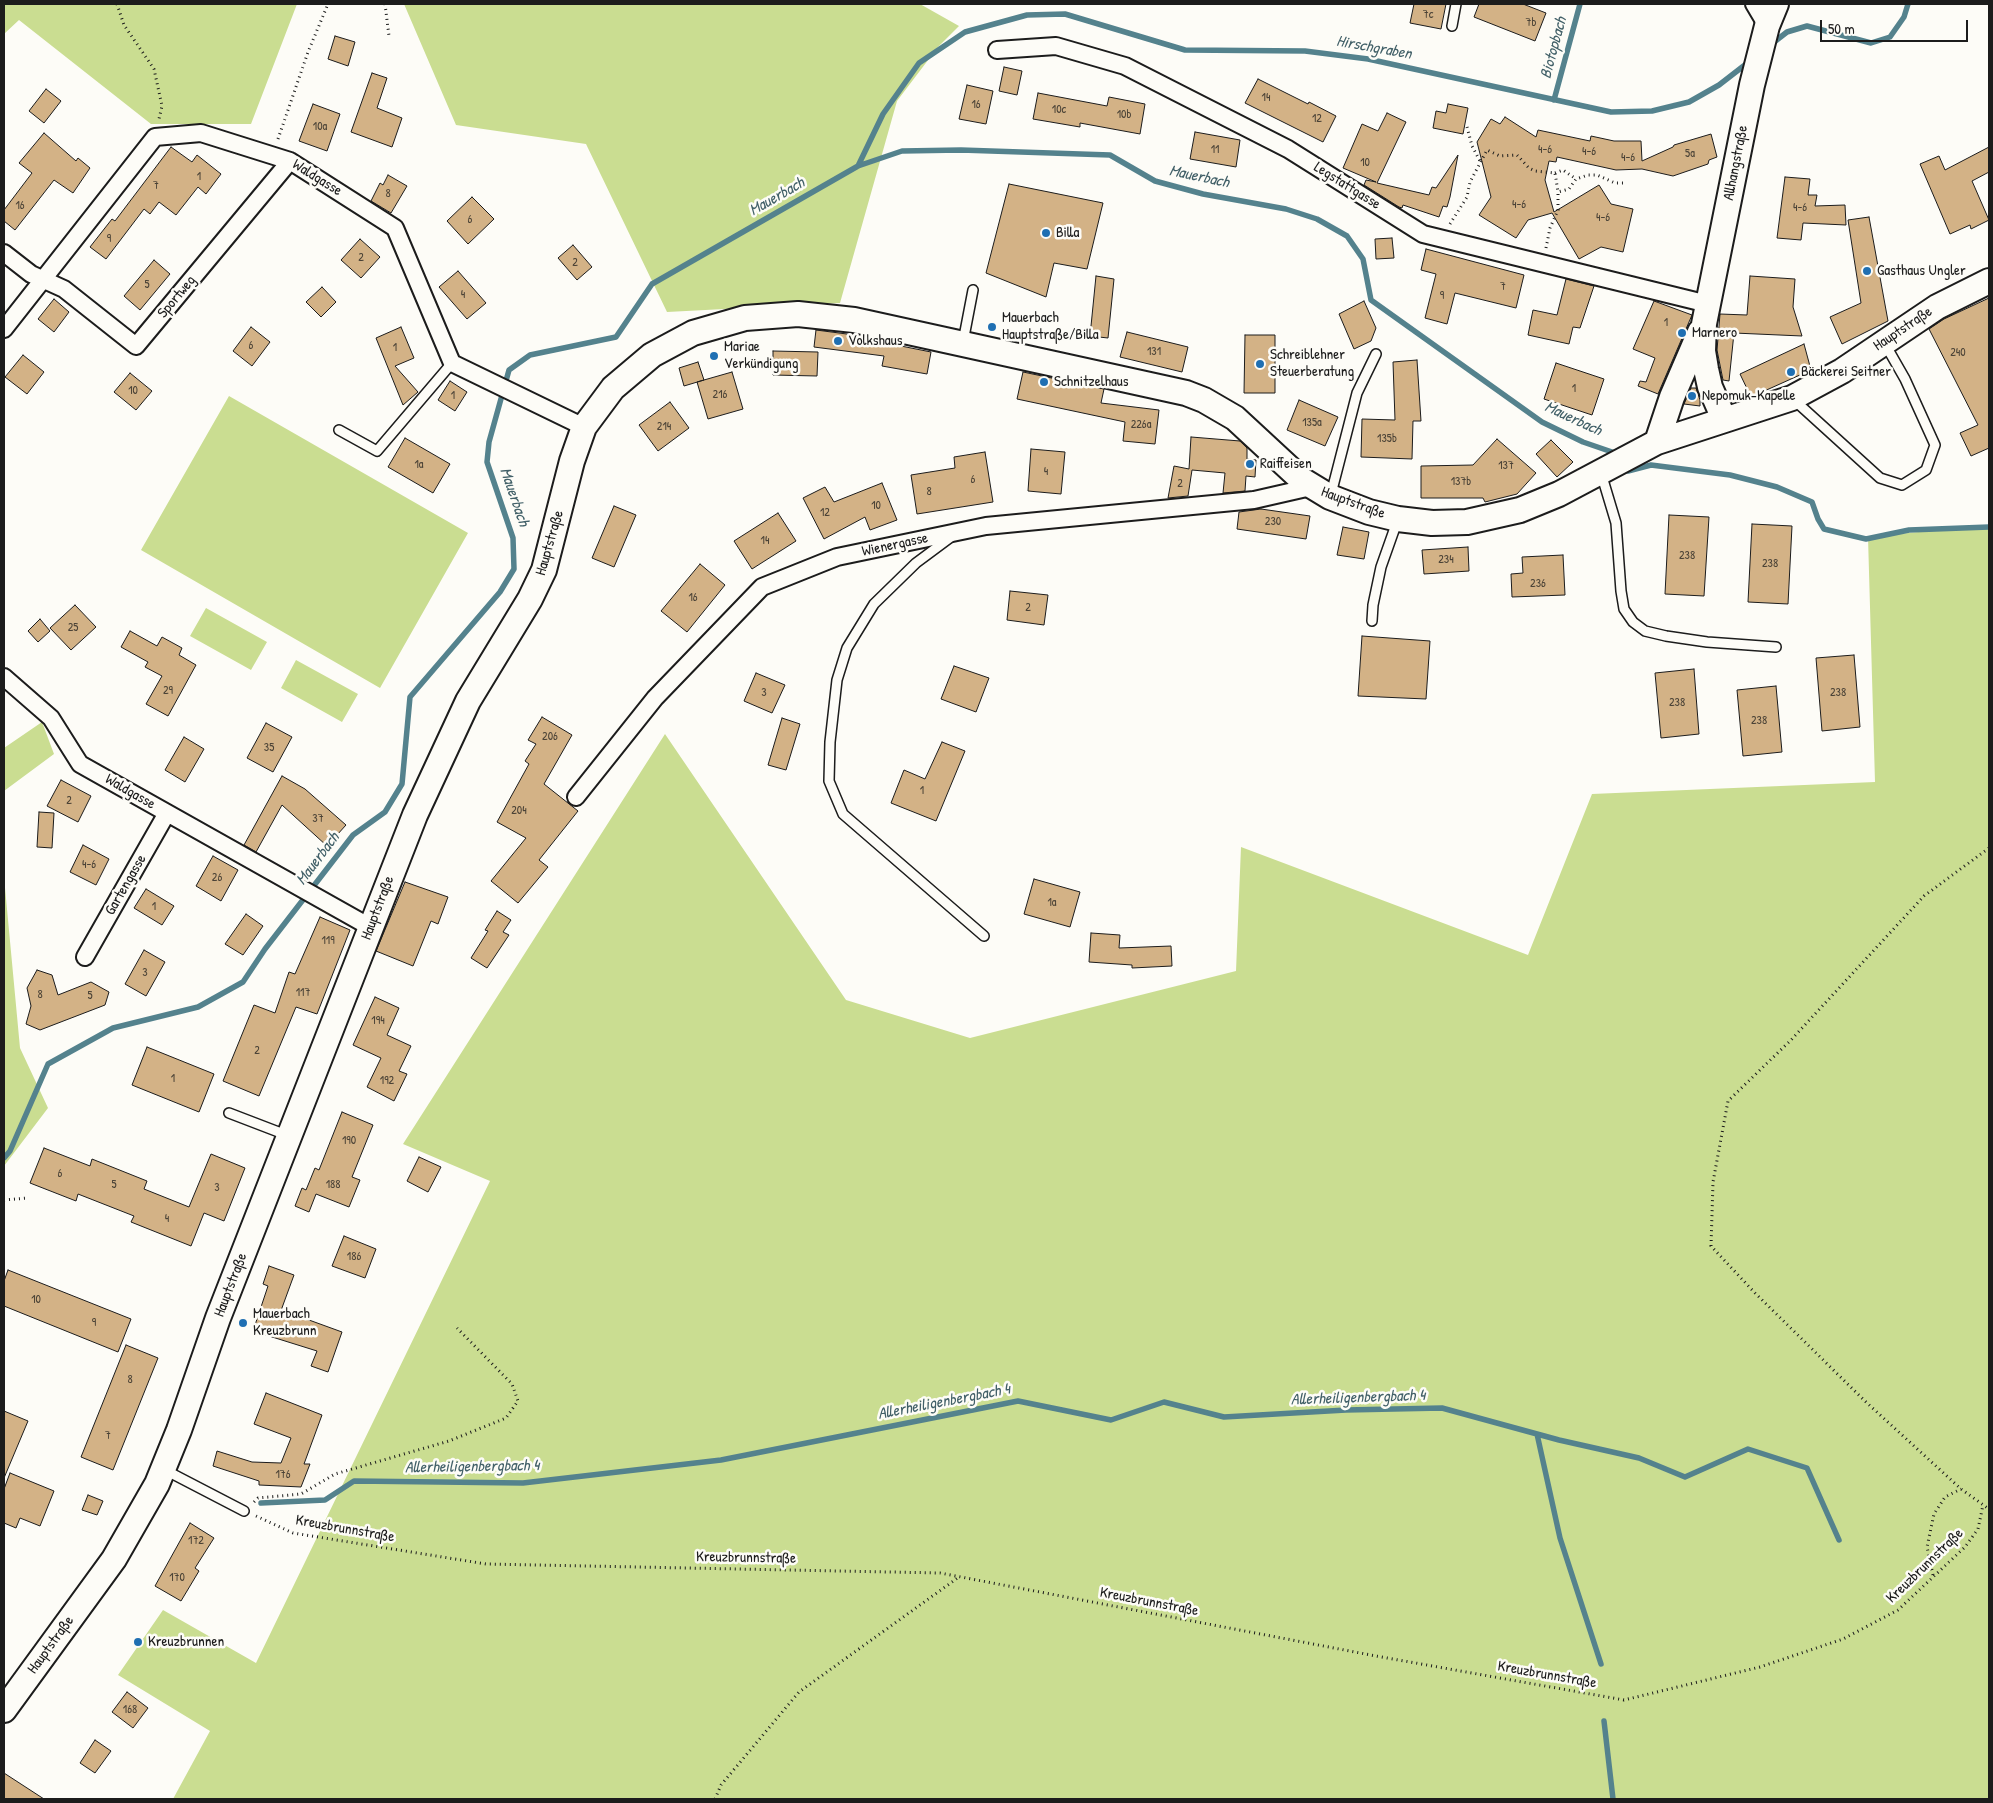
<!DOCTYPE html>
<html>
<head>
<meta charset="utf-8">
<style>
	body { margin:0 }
	#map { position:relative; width:1993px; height:1803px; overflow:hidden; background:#fdfcf7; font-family:"Patrick Hand",sans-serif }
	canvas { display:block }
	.frame { position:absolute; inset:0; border:5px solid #1c1c1c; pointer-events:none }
	.scale { position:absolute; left:1820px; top:20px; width:148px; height:22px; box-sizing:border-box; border:2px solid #1c1c1c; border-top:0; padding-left:6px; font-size:15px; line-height:18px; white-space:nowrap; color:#1c1c1c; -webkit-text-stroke:4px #fdfcf7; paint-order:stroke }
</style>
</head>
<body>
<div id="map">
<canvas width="1993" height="1803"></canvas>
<div class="frame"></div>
<div class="scale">50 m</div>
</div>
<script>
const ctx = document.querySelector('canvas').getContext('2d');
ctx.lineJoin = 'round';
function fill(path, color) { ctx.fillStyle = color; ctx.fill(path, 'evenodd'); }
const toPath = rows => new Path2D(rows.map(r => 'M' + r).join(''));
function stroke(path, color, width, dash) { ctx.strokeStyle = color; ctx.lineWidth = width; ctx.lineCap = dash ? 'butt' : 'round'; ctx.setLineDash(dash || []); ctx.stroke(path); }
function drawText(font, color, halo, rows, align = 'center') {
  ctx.font = font + ' "Patrick Hand",sans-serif'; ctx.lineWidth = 5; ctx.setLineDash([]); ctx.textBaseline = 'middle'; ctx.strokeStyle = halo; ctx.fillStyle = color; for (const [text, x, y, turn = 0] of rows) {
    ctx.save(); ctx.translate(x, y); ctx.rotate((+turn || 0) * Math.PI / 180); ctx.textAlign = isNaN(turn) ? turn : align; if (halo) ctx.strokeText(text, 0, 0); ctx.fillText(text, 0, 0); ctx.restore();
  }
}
fill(toPath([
	[4,4,297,4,251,124,151,124,19,20,4,34],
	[404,4,920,4,959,26,938,47,897,101,840,303,667,312,586,144,456,125],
	[229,396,468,533,380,688,141,550],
	[1989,525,1989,1799,173,1799,210,1731,118,1675,163,1610,256,1663,490,1181,403,1144,665,734,846,1000,970,1038,1236,971,1241,847,1528,955,1592,794,1875,782,1868,537],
	[206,608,267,642,251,670,190,636],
	[296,660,358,694,342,722,281,688],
	[42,722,54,754,4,791,4,748],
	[4,877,20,1048,48,1108,4,1166]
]), '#cadd91');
stroke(toPath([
	[1769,46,1787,32,1807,26,1871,43,1890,37,1904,17,1908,4],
	[1554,100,1580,4],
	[858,166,883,114,919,63,965,32,1027,15,1065,14,1185,50,1305,51,1368,59,1611,112,1652,111,1689,102,1719,85,1750,61],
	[1624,466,1628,471,1651,465,1730,475,1777,487,1812,502,1818,519,1824,529,1866,539,1909,530,1989,527],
	[4,1158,10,1151,48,1064,113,1028,198,1007,243,982,265,949,353,835,385,812,402,784,410,697,500,592,514,569,513,538,487,462,489,442,509,370,530,355,616,337,652,284,858,166,902,151,961,150,1110,155,1155,181,1203,194,1286,209,1317,219,1347,236,1363,259,1371,300,1542,422,1583,442,1615,453,1617,456],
	[1537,1434,1560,1538,1601,1664],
	[261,1503,325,1500,354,1481,523,1483,721,1460,1018,1401,1111,1420,1164,1402,1224,1417,1346,1410,1442,1408,1559,1440,1639,1458,1685,1477,1748,1449,1807,1468,1839,1540],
	[1604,1721,1613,1799]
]), '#54828d', 5.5);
const building = toPath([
	[1414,4,1446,4,1441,29,1410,23,1414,4],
	[1479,4,1523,4,1546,13,1535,41,1474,17,1479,4],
	[335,36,355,42,348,66,328,59,335,36],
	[1004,67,1022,71,1017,95,999,91,1004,67],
	[372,73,387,78,377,108,402,118,392,147,351,132,372,73],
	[1258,79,1308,104,1309,102,1336,116,1323,142,1245,103,1258,79],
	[967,85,993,91,986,124,959,119,967,85],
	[46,89,61,101,44,123,29,111,46,89],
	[1038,93,1107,106,1109,97,1145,104,1140,134,1080,123,1080,127,1033,119,1038,93],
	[313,104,340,114,327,151,299,141,313,104],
	[1448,104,1468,108,1463,134,1433,128,1436,111,1446,113,1448,104],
	[1387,113,1406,122,1377,183,1429,195,1432,187,1436,188,1458,155,1450,197,1447,207,1443,206,1439,217,1403,205,1402,208,1399,207,1364,185,1366,180,1376,182,1343,168,1362,124,1378,131,1387,113],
	[1505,117,1536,137,1538,130,1590,141,1591,136,1614,141,1641,141,1642,161,1673,147,1674,145,1711,134,1717,157,1709,160,1708,164,1673,176,1642,169,1616,170,1557,157,1556,162,1549,161,1545,180,1554,212,1599,185,1611,204,1633,209,1623,252,1601,247,1579,259,1552,213,1528,220,1516,238,1479,215,1491,197,1477,142,1491,119,1500,124,1505,117],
	[1195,132,1240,140,1236,167,1190,159,1195,132],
	[44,133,76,161,78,158,90,168,73,193,54,180,15,230,4,221,4,210,32,173,19,163,44,133],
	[171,147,192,162,197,155,221,174,206,194,198,187,176,215,159,202,150,214,144,209,106,259,90,247,112,219,115,221,171,147],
	[1989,147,1989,172,1972,181,1989,220,1971,229,1970,225,1950,234,1920,164,1939,156,1945,170,1989,147],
	[388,175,407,186,391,213,371,201,380,183,383,185,388,175],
	[1785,177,1810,179,1808,195,1817,195,1815,206,1845,205,1846,225,1803,223,1801,240,1777,238,1785,177],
	[1009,184,1103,203,1087,269,1054,263,1046,297,986,273,1009,184],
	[472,197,494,219,468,244,447,221,472,197],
	[1869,217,1888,321,1842,344,1830,317,1861,303,1848,220,1869,217],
	[1392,238,1394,258,1376,259,1375,239,1392,238],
	[360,239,380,257,361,278,341,260,360,239],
	[573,245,592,267,577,280,558,258,573,245],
	[1426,249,1524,275,1516,308,1455,293,1447,324,1425,318,1436,274,1421,270,1426,249],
	[154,260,170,274,140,310,124,296,154,260],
	[458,271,486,303,467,319,439,287,458,271],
	[1096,276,1114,279,1108,338,1090,336,1096,276],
	[1750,276,1795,279,1793,307,1802,336,1734,333,1729,381,1723,380,1717,350,1720,314,1747,315,1750,276],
	[1566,279,1594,286,1580,328,1573,327,1569,344,1528,335,1533,310,1557,315,1566,279],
	[322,287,336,302,321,317,306,302,322,287],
	[1989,298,1989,448,1971,456,1960,433,1978,425,1929,329,1944,319,1989,298],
	[54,299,69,312,54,332,38,319,54,299],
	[1364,301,1376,328,1371,341,1354,349,1339,314,1364,301],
	[1654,301,1692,315,1658,394,1638,386,1640,381,1646,382,1655,358,1633,349,1654,301],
	[251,327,270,342,252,366,233,351,251,327],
	[401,327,414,358,395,366,418,392,403,405,376,338,401,327],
	[816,330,862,336,861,338,931,352,927,374,882,366,884,356,814,347,816,330],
	[1127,332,1188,347,1182,372,1120,357,1127,332],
	[1245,335,1275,335,1275,393,1244,393,1245,335],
	[1804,344,1811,370,1751,397,1740,374,1804,344],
	[773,351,818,352,817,376,773,375,773,351],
	[23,355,44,372,27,394,5,377,23,355],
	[1417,360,1421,421,1413,421,1412,459,1361,457,1362,419,1395,420,1393,362,1417,360],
	[698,362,704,380,684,386,679,368,698,362],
	[1556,363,1604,379,1592,415,1544,399,1556,363],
	[732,372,743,409,708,419,697,382,732,372],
	[1023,372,1104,389,1101,403,1159,410,1155,444,1123,441,1125,422,1017,399,1023,372],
	[130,373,152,391,136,410,114,392,130,373],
	[450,381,467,392,455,411,438,400,450,381],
	[1691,388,1696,388,1700,400,1700,406,1684,404,1691,388],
	[1299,400,1338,417,1325,446,1287,430,1299,400],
	[670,402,689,428,658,451,639,425,670,402],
	[1191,437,1240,441,1247,448,1247,459,1256,460,1255,477,1246,476,1245,491,1223,493,1225,473,1192,470,1188,496,1168,498,1174,466,1189,469,1191,437],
	[405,438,450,464,433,493,388,467,405,438],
	[1497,439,1536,473,1517,494,1485,502,1483,498,1421,498,1421,466,1473,465,1497,439],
	[1551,440,1573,462,1557,477,1536,454,1551,440],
	[1031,449,1065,452,1061,494,1028,491,1031,449],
	[985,452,993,502,917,514,911,475,955,468,954,457,985,452],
	[882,483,897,520,870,530,865,517,824,539,803,498,825,487,834,502,882,483],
	[614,506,636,515,614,567,592,558,614,506],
	[1261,509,1310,516,1306,539,1237,529,1239,512,1261,509],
	[778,513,796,541,752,569,734,541,778,513],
	[1669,515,1709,517,1704,596,1665,594,1669,515],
	[1752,524,1792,526,1788,604,1748,602,1752,524],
	[1343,527,1369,532,1364,559,1337,555,1343,527],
	[1468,547,1469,571,1424,574,1422,550,1468,547],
	[1563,555,1565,595,1512,597,1511,574,1523,573,1522,557,1563,555],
	[700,564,725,585,687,632,661,611,700,564],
	[1010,591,1048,595,1044,625,1007,620,1010,591],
	[75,605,96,627,71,650,50,628,75,605],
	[40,619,50,631,38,642,28,631,40,619],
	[130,631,157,646,162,637,182,648,179,655,196,665,168,716,146,704,162,676,145,667,148,662,121,647,130,631],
	[1362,636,1430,641,1426,699,1358,696,1362,636],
	[1854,655,1860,727,1822,731,1816,658,1854,655],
	[954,666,989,678,976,712,941,699,954,666],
	[1694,669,1699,734,1661,738,1655,673,1694,669],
	[756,673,785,685,772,713,744,701,756,673],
	[1776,686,1782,752,1743,756,1737,690,1776,686],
	[542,717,572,735,544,784,578,811,539,860,548,867,518,903,491,881,526,838,497,822,529,764,525,761,536,744,528,740,542,717],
	[782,718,800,724,786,770,768,765,782,718],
	[266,723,292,737,273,772,247,758,266,723],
	[184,737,204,749,185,782,165,770,184,737],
	[942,742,965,751,936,821,891,803,904,770,925,779,942,742],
	[282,776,305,789,346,825,327,846,282,805,256,852,244,845,282,776],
	[61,780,91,796,78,822,47,806,61,780],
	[39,812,54,813,52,848,37,847,39,812],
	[83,845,109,859,96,885,70,872,83,845],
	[213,856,238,870,221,901,196,886,213,856],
	[1034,879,1080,892,1070,927,1024,914,1034,879],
	[405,882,448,897,438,924,431,921,413,966,376,951,405,882],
	[146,889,174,906,162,925,134,908,146,889],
	[497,911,511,920,503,932,509,935,487,968,471,958,488,931,485,930,497,911],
	[246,914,263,926,243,955,225,944,246,914],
	[320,917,350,930,317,1014,296,1007,259,1096,223,1081,254,1005,275,1013,289,972,295,974,320,917],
	[1091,933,1120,935,1119,948,1171,946,1172,966,1132,968,1132,965,1089,962,1091,933],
	[144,950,165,962,146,996,125,984,144,950],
	[37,970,52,975,58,995,91,982,109,992,105,1005,40,1030,26,1024,31,1006,27,988,37,970],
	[375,997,399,1008,387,1035,411,1046,399,1071,407,1074,394,1101,367,1087,381,1058,353,1045,375,997],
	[147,1047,214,1074,199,1112,132,1085,147,1047],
	[342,1112,373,1125,352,1177,360,1180,349,1207,316,1194,309,1212,295,1206,302,1188,306,1190,315,1168,319,1170,342,1112],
	[44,1148,90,1166,92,1159,147,1181,144,1189,189,1207,211,1154,245,1168,224,1221,204,1213,191,1246,131,1222,134,1216,78,1194,76,1201,30,1183,44,1148],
	[419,1157,441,1167,428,1192,407,1181,419,1157],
	[344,1236,376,1249,365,1278,332,1266,344,1236],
	[269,1266,294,1275,279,1316,298,1316,342,1332,328,1372,311,1366,317,1351,253,1331,268,1286,263,1284,269,1266],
	[8,1270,131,1319,118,1352,4,1306,4,1281,8,1270],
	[126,1345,158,1358,113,1470,81,1457,126,1345],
	[266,1393,322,1415,304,1464,310,1464,301,1487,259,1485,259,1481,213,1466,217,1451,252,1462,281,1463,291,1438,254,1424,266,1393],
	[4,1411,28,1421,4,1478,4,1411],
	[10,1473,54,1491,40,1526,20,1518,16,1528,4,1523,4,1489,10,1473],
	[88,1495,103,1501,97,1515,82,1510,88,1495],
	[190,1523,214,1538,195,1568,199,1571,181,1601,155,1586,190,1523],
	[127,1692,148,1708,133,1728,112,1712,127,1692],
	[95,1740,111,1751,95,1773,80,1763,95,1740],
	[4,1773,44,1799,4,1799,4,1773]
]);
fill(building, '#d3b286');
stroke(building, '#1c1c1c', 1);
const lane = toPath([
	[1452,26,1456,4],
	[963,342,973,290],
	[1793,399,1880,478,1902,485,1926,470,1935,445,1905,379,1885,344],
	[339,430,377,451,452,363],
	[1601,473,1616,523,1621,591,1624,609,1633,622,1645,631,1666,636,1707,642,1776,647],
	[1331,494,1357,393,1376,354],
	[951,537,916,563,874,604,847,648,837,680,830,742,829,781,843,814,984,936],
	[1372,621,1373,605,1381,567,1398,519],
	[229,1113,289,1136],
	[165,1470,244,1511]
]);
const street = toPath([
	[1754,4,1767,26],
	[997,50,1056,46,1125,66,1288,149,1423,234,1708,304],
	[4,253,31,274,64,289,136,346,290,161],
	[4,329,155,137,201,133,290,161,395,228,452,363,584,427],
	[4,677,51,718,80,764,370,927],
	[576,797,655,698,762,587,837,557,986,526,1254,500,1311,487],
	[85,957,167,813]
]);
const secondary = toPath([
	[1724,419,1710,387,1706,369,1703,351,1704,324,1752,85,1767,26,1776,4],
	[1657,442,1672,397,1700,332],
	[4,1710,114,1559,157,1484,179,1430,218,1318,415,815,468,701,530,599,544,570,572,461,584,427,613,388,652,355,693,333,745,318,798,314,854,320,1186,393,1204,400,1235,418,1302,480,1330,497,1369,512,1398,519,1432,523,1467,522,1520,510,1559,494,1657,442,1792,398,1842,371,1937,307,1989,281]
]);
stroke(lane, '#1c1c1c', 12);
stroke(street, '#1c1c1c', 20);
stroke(secondary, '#1c1c1c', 28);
stroke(toPath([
	[117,4,124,25,154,69,162,106,159,119],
	[385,4,389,36],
	[1467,127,1472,146,1480,161],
	[278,139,308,52,328,4],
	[1555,173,1563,170,1576,179],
	[1450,224,1467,197,1470,182,1487,150,1500,156,1517,155,1529,168,1535,171,1555,173,1558,192],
	[1546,248,1550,228,1558,210,1558,192,1569,189,1576,179,1588,175,1597,175,1615,183,1626,183],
	[1989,848,1924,896,1791,1040,1728,1101,1713,1182,1711,1246,1755,1293,1867,1403,1961,1489,1989,1509],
	[4,1200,28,1198],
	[254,1502,258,1498,301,1494,335,1474,449,1441,506,1418,518,1401,512,1384,457,1328],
	[256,1516,293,1533,486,1564,940,1573,1376,1656,1624,1700,1760,1667,1843,1639,1898,1610,1965,1547,1978,1529,1983,1505],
	[1933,1575,1927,1547,1934,1514,1945,1497,1961,1489],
	[715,1799,721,1785,799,1692,959,1577]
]), '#1c1c1c', 3, [1, 4]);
stroke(lane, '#fdfcf7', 9);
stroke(street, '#fdfcf7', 16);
stroke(secondary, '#fdfcf7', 24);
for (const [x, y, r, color] of [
	[1046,233,5,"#1f6fb2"],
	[1867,271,5,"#1f6fb2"],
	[992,327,5,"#1f6fb2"],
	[1682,333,5,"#1f6fb2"],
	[838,341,5,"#1f6fb2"],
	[714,356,5,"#1f6fb2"],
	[1260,364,5,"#1f6fb2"],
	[1791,372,5,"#1f6fb2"],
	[1044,382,5,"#1f6fb2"],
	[1692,396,5,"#1f6fb2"],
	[1250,464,5,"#1f6fb2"],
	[243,1323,5,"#1f6fb2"],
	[138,1642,5,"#1f6fb2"]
]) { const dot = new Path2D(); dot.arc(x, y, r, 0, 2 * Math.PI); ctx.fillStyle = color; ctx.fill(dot); stroke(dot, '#fdfcf7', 2); }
drawText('12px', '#4a4236', null, [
	["7c",1428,15],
	["7b",1531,23],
	["14",1266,98],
	["16",976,105],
	["10c",1059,110],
	["10b",1124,115],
	["12",1317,119],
	["10a",320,127],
	["11",1215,150],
	["4-6",1545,150],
	["4-6",1589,152],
	["5a",1690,154],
	["4-6",1628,158],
	["10",1365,163],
	["1",199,177],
	["7",156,186],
	["8",388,194],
	["4-6",1519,205],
	["16",20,206],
	["4-6",1800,208],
	["4-6",1603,218],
	["6",470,220],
	["9",109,239],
	["2",361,258],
	["2",575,263],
	["5",147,285],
	["7",1503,287],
	["4",463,295],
	["9",1442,296],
	["1",1666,323],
	["6",251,346],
	["1",395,348],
	["131",1154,352],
	["240",1958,353],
	["1",1574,389],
	["10",133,391],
	["216",720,395],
	["1",453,396],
	["135a",1312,423],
	["226a",1141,425],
	["214",664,427],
	["135b",1387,439],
	["1a",419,465],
	["137",1506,466],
	["4",1046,472],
	["6",973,480],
	["137b",1461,482],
	["2",1180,484],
	["8",929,492],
	["10",876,506],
	["12",825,513],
	["230",1273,522],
	["14",765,541],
	["238",1687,556],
	["234",1446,560],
	["238",1770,564],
	["236",1538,584],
	["16",693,598],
	["2",1028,608],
	["25",73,628],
	["29",168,691],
	["3",764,693],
	["238",1838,693],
	["238",1677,703],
	["238",1759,721],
	["206",550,737],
	["35",269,748],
	["1",922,791],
	["2",69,801],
	["204",519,811],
	["37",318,819],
	["4-6",89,865],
	["26",217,878],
	["1a",1052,903],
	["1",154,907],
	["119",328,941],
	["3",145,973],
	["117",303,993],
	["8",40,995],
	["5",90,996],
	["194",378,1021],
	["2",257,1051],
	["1",173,1079],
	["192",387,1081],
	["190",349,1141],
	["6",60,1174],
	["5",114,1185],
	["188",333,1185],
	["3",217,1188],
	["4",167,1219],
	["186",354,1257],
	["10",36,1300],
	["9",94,1323],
	["8",130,1380],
	["7",108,1436],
	["176",283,1475],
	["172",196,1541],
	["170",177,1578],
	["168",130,1710]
]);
drawText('15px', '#1c1c1c', '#fdfcf7', [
	["Allhangstraße",1736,163,-79],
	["Waldgasse",317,178,32],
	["Legstattgasse",1347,186,32],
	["Sportweg",177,297,-50],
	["Hauptstraße",1903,329,-34],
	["Hauptstraße",1353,503,20],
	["Hauptstraße",550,543,-74],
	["Wienergasse",895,545,-12],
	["Waldgasse",130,792,30],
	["Gartengasse",126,885,-60],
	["Hauptstraße",378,908,-69],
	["Hauptstraße",231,1285,-69],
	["Kreuzbrunnstraße",345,1529,10],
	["Kreuzbrunnstraße",746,1558,1],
	["Kreuzbrunnstraße",1925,1566,-44],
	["Kreuzbrunnstraße",1149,1602,11],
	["Hauptstraße",51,1645,-54],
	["Kreuzbrunnstraße",1547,1675,10]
]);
drawText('15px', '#1c1c1c', '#fdfcf7', [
	["Billa",1056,233],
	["Gasthaus Ungler",1877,271],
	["Mauerbach",1002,318],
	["Hauptstraße/Billa",1002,335],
	["Marnero",1692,333],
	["Volkshaus",848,341],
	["Mariae",724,347],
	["Verkündigung",724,364],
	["Schreiblehner",1270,355],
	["Steuerberatung",1270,372],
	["Bäckerei Seitner",1801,372],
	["Schnitzelhaus",1054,382],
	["Nepomuk-Kapelle",1702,396],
	["Raiffeisen",1260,464],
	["Mauerbach",253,1314],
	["Kreuzbrunn",253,1331],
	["Kreuzbrunnen",148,1642]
], 'left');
drawText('italic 16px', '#426068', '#fdfcf7', [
	["Hirschgraben",1374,48,10],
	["Biotopbach",1554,48,-75],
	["Mauerbach",1199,177,12],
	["Mauerbach",777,197,-30],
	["Mauerbach",1573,419,25],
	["Mauerbach",514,497,71],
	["Mauerbach",318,859,-53],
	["Allerheiligenbergbach 4",1358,1398,-2],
	["Allerheiligenbergbach 4",944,1402,-11],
	["Allerheiligenbergbach 4",472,1467,-1]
]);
</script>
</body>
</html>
